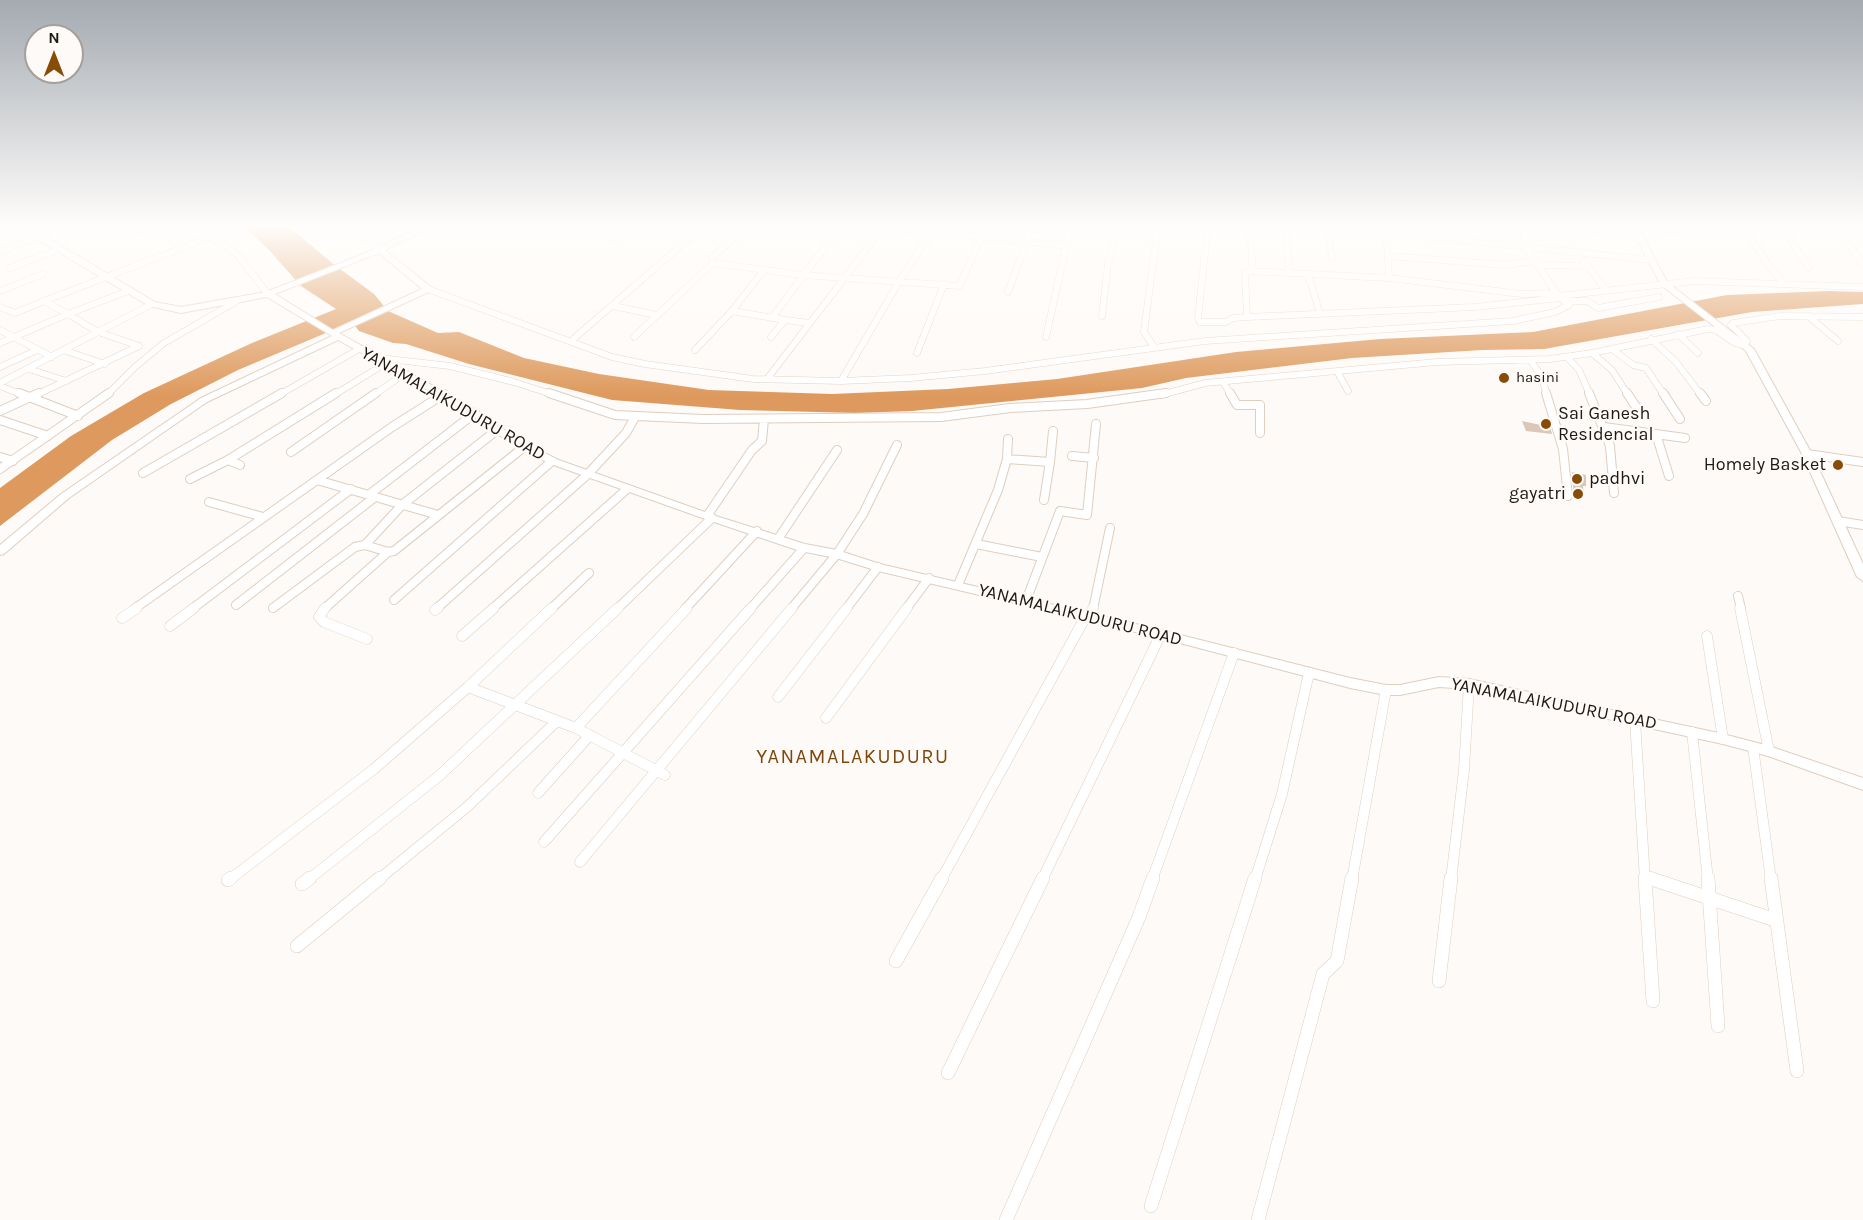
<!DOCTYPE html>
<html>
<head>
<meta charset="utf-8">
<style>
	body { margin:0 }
	#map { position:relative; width:1863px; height:1220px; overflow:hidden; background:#fefaf7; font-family:Karla,sans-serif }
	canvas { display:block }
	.north { position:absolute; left:24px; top:24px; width:60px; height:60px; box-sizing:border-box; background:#fefaf7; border:2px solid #a49f9b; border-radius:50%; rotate:0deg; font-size:16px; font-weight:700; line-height:24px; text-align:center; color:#1e1712 }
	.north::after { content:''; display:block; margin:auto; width:21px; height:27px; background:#884c07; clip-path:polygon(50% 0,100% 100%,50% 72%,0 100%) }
</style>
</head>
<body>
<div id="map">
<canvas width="1863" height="1220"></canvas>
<div class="north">N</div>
</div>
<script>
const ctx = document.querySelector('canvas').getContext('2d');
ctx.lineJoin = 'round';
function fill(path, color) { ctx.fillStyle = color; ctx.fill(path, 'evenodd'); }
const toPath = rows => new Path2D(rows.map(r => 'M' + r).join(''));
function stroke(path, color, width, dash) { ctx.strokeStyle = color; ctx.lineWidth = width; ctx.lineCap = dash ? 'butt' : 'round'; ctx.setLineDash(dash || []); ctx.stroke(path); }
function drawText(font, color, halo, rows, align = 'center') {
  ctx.font = font + ' Karla,sans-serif'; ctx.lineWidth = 5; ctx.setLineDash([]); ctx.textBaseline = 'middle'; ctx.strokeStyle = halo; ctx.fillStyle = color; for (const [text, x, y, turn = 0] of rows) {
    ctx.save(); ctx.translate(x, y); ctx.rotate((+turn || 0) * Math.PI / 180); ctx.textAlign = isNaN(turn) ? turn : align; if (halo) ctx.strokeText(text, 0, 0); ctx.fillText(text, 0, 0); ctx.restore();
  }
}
fill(toPath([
	[241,224,286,224,332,263,374,294,388,311,438,333,459,332,524,358,599,374,709,390,832,394,948,389,1057,379,1236,352,1380,339,1533,332,1727,295,1829,291,1863,292,1863,304,1752,312,1544,349,1482,350,1352,358,1186,378,1142,388,912,411,855,413,740,410,612,400,469,364,406,344,393,343,359,331,352,322,238,370,171,404,112,440,0,526,0,488,71,436,144,393,252,343,336,309,301,286,269,250]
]), '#de9a5e');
fill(toPath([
	[1522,421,1550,427,1552,434,1526,431],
	[1572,472,1586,475,1586,486,1583,486,1584,498,1574,496]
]), '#dac7b8');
const minorFar3 = toPath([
	[203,224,210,237,236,253,268,294],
	[349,224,379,249],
	[1208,224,1198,318,1200,322,1226,322,1233,318,1247,317,1475,307,1560,298],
	[1249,224,1253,271],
	[1282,224,1286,227,1289,273],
	[1327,224,1332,258],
	[1517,224,1518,246],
	[1537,224,1638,235],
	[1639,224,1643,227,1706,233,1701,224],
	[1742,224,1769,266,1784,284],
	[1780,224,1809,268],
	[1834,224,1863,264],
	[884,227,1068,246],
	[358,230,374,224],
	[585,230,594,224],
	[138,231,157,224],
	[1403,234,1650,260],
	[615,239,636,224],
	[1387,242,1389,278],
	[1525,246,1556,293],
	[0,251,40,237],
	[1388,256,1506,265,1534,261],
	[712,257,751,224],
	[1584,261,1606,290],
	[1537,265,1588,266],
	[10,268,59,249],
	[1308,274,1320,314],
	[428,289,612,357,645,364,753,379,841,381,911,378,985,371,1205,341,1513,321,1555,312,1569,305,1564,301,1566,299,1556,293,1522,294,1389,278,1249,271,1245,273,1247,317],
	[0,291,43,274],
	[1008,292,1033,224],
	[1559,296,1694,281,1863,287],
	[44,301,210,237],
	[1564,301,1587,301,1598,308,1659,297],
	[613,306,657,315],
	[0,307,15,313,44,301,68,314,128,291],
	[732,311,785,320,771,337],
	[1102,316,1108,264,1118,224],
	[1808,316,1838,341],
	[772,318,842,224],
	[785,320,810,323],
	[0,330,52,357],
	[1678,334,1698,353],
	[634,337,713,263,803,275,959,286,988,224],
	[1046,337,1071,224],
	[1651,339,1676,362,1701,395],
	[571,341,706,224],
	[0,343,68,314,98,332,0,383],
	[1745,345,1747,341,1731,325,1733,323,1780,316,1863,317],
	[139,346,98,332,152,304],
	[1154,347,1144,332,1158,224],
	[1612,349,1633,365,1646,368,1664,395],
	[63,350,105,364],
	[695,350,732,311,764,270],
	[917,353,944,284],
	[1592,353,1612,370,1628,395],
	[1567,357,1579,370,1590,395],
	[379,358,450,366,514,382,554,395],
	[1530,360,1541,375,1547,395],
	[0,367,37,350],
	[29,369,66,381],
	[1337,371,1348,391],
	[767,379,886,224],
	[841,381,900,280,937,224],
	[1223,382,1231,395],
	[0,386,23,395],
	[36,395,139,346],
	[107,395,135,367,164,343,237,301],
	[279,395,359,349],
	[334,395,386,363],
	[374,395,404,374],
	[1161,395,1205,383,1437,362,1550,359,1592,353,1708,329,1716,330,1735,343,1744,345]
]);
const minorFar2 = toPath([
	[19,393,78,416],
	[549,393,615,415,703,419,941,417,1010,408,1087,404,1166,393],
	[1230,393,1237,405,1260,405,1260,433],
	[1546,393,1563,449,1568,496],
	[1589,393,1610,446,1614,493],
	[1627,393,1642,416],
	[1663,393,1680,419],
	[1700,393,1706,401],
	[0,411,39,393],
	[0,420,48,436],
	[1604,427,1685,438],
	[1656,434,1669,476],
	[291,452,376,393],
	[1807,454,1863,462],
	[1072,456,1094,458],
	[0,457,13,461],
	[1007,459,1050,462,1044,500],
	[228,460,240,465],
	[1050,462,1053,431],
	[0,469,109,393],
	[143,473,282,393],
	[190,479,228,460,336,393],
	[317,480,438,515],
	[370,494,475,413],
	[209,502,263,517],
	[707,516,752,450,762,441,764,419],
	[1838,521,1863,525],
	[778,539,837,450],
	[976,544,1042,557],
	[365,545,402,505,497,430],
	[958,585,998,490,1007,459,1008,439],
	[1738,596,1741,609],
	[394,600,552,461],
	[1026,601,1060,511,1087,515,1096,424],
	[236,605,375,497],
	[273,608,355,547,365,545,388,552,394,551,524,447],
	[134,609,392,427,444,394],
	[192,609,351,489],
	[324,609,388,552],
	[436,609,587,475,626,433,635,417],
	[492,609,627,489],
	[551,609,589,573],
	[617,609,712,518],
	[685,609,757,531],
	[750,609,804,548],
	[791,609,837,554,863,514,897,445],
	[846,609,878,567],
	[906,609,929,578],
	[1093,609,1110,528]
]);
const minorFar1 = toPath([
	[325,608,319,617,324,622,367,639],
	[1740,608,1769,751],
	[435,610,438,608],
	[1091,617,1093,608],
	[122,618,137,608],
	[170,626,194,608],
	[462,636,494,608],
	[1707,636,1723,739],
	[468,687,576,728,665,775],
	[778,697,847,608],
	[826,718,907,608],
	[1635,720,1645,880],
	[576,728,687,608],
	[1692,732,1708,880],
	[1753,747,1771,880],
	[538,793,590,735],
	[544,842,751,608],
	[580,862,792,608],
	[1646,877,1654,880],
	[229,880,374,769,468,687,552,608],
	[308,880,439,776,618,608],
	[378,880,467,807,557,721],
	[941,880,1086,616],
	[1042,880,1161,634],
	[1152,880,1234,653],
	[1255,880,1282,794,1309,673],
	[1352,880,1386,690],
	[1451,880,1464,770,1469,684]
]);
const minor = toPath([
	[1645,878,1653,1001],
	[1649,878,1775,920],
	[1708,878,1718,1026],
	[1771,878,1797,1071],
	[228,880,231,878],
	[302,884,310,878],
	[297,946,380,878],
	[896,961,942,878],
	[1439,981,1451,878],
	[948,1073,1043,878],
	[1151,1206,1255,878],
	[1006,1220,1139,917,1153,878],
	[1258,1220,1323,974,1337,961,1352,878]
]);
const tertiary = toPath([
	[27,224,34,224,43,235,155,302,181,307,266,292,356,257,427,224,437,224,385,250,431,287,431,291,339,333,478,411,501,428,556,459,716,516,805,544,837,550,880,564,1161,630,1350,678,1386,685,1400,685,1439,677,1469,679,1723,734,1769,746,1863,778,1863,790,1768,756,1723,744,1469,689,1439,687,1400,695,1386,695,1350,688,1161,638,878,571,836,558,800,551,708,520,548,463,493,432,472,415,338,340,207,402,69,498,4,554,0,555,0,545,61,494,201,398,332,336,267,297,181,313,149,306,37,239,27,224],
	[379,253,422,289,333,330,275,294,379,253],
	[1629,224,1637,224,1667,282,1754,349,1812,454,1863,564,1863,581,1857,577,1802,454,1746,351,1661,285,1629,224]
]);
stroke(minorFar3, '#e0cebf', 7);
stroke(minorFar2, '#e0cebf', 10);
stroke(minorFar1, '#e0cebf', 11);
stroke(minor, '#e0cebf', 14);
stroke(tertiary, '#e0cebf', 2);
stroke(minorFar3, '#fff', 6);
stroke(minorFar2, '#fff', 8);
stroke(minorFar1, '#fff', 10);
stroke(minor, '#fff', 13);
fill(tertiary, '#fff');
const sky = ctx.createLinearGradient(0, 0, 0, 395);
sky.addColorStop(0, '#a4aab1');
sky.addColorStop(0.57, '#fffdfb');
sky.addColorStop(1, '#fffdfb00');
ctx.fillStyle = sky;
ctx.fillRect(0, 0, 1863, 395);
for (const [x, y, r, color] of [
	[1504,378,6,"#884c07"],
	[1546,424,6,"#884c07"],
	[1838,465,6,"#884c07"],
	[1577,479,6,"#884c07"],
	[1578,494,6,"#884c07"]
]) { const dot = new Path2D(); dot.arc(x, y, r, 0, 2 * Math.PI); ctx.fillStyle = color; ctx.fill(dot); stroke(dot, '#fefaf7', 2); }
drawText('15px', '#1e1712', '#fefaf7', [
	["hasini",1516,378]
], 'left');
drawText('18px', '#1e1712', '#fefaf7', [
	["YANAMALAIKUDURU ROAD",453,404,30],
	["YANAMALAIKUDURU ROAD",1080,615,14],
	["YANAMALAIKUDURU ROAD",1554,704,11]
]);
drawText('18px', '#1e1712', '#fefaf7', [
	["Sai Ganesh",1558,414],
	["Residencial",1558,435],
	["Homely Basket",1826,465,"right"],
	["padhvi",1589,479],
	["gayatri",1566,494,"right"]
], 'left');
ctx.letterSpacing = '1.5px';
drawText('20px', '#7e480d', '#fefaf7', [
	["YANAMALAKUDURU",853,757]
]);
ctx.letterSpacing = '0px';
</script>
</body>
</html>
